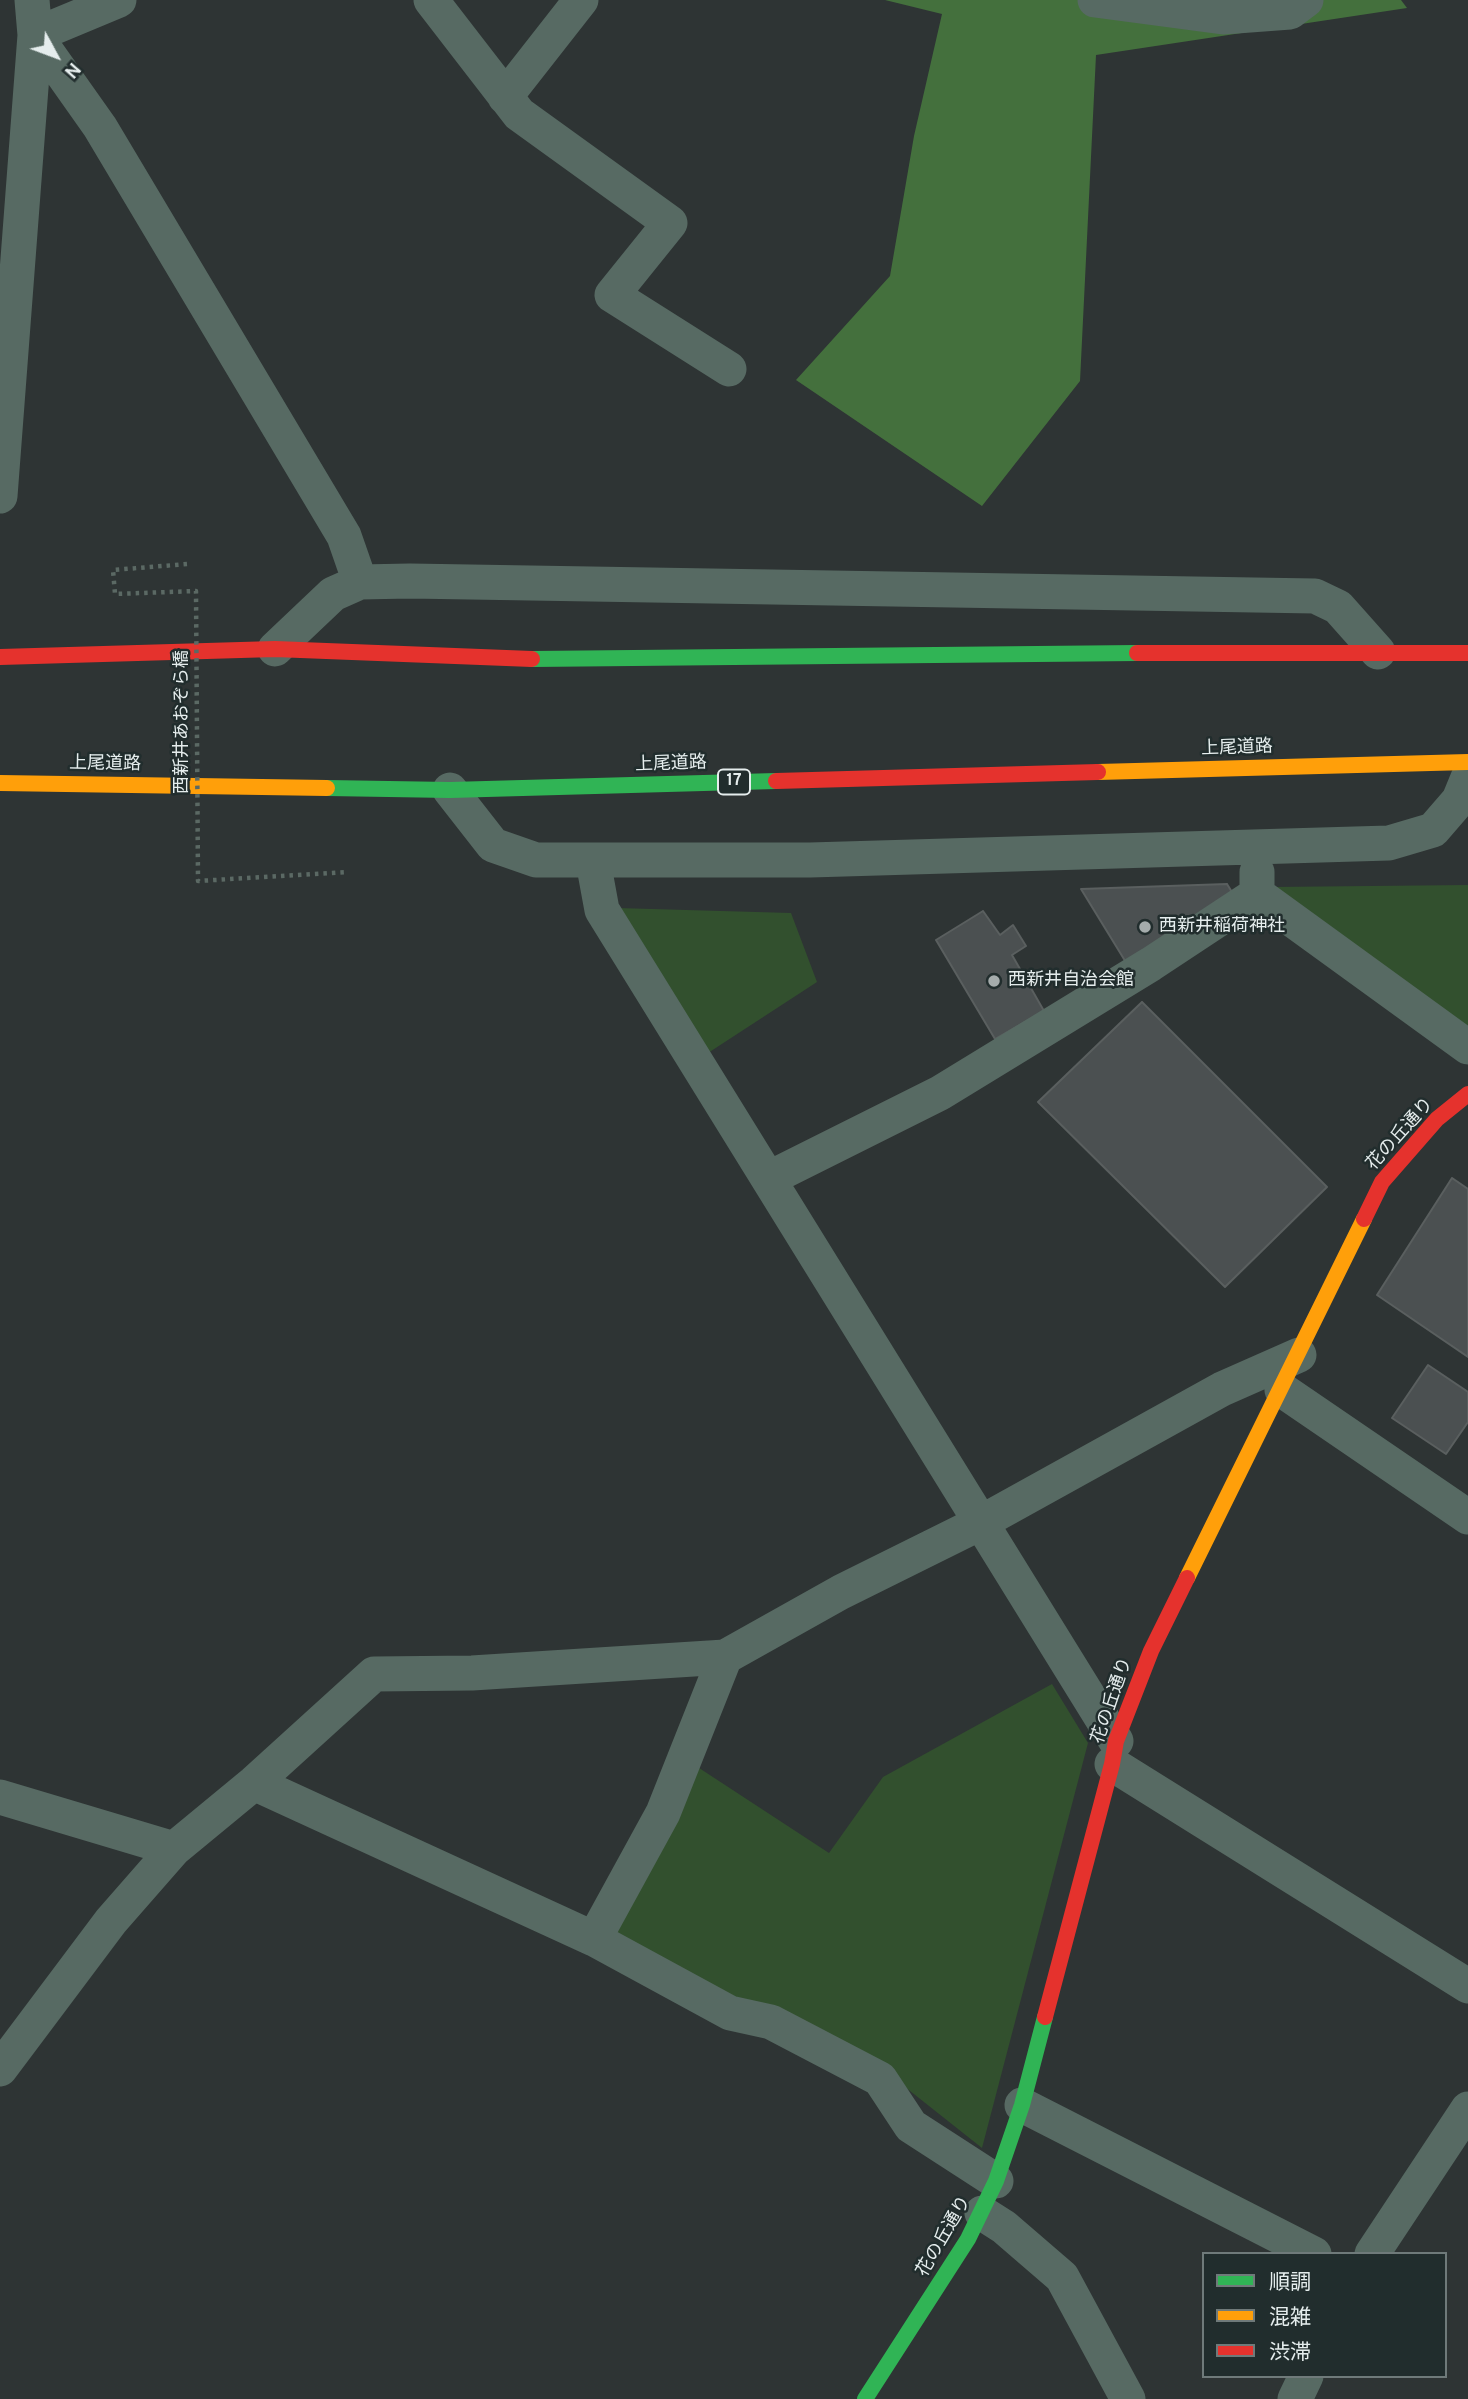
<!DOCTYPE html>
<html>
<head>
<meta charset="utf-8">
<style>
	body { margin:0 }
	#map { position:relative; width:1468px; height:2399px; overflow:hidden; background:#2e3434; font-family:Overpass,"Noto Sans JP",sans-serif }
	canvas { display:block }
	.legend { position:absolute; left:1202px; top:2252px; width:245px; height:126px; box-sizing:border-box; background:#212d2d; border:2px solid #6f7a7a; margin:0; padding:9px 12px; list-style:none; font-size:21px; color:#e5eded }
	.legend li { display:flex; align-items:center; gap:14px; height:35px }
	.legend b { width:35px; border:2px solid #6f7a7a }
	.north { position:absolute; left:21px; top:21px; width:70px; height:70px; -webkit-text-stroke:5px #212d2d; paint-order:stroke; rotate:131deg; font-size:19px; font-weight:700; line-height:28px; text-align:center; color:#e5eded }
	.north::after { content:''; display:block; margin:auto; width:24px; height:32px; background:#e5eded; clip-path:polygon(50% 0,100% 100%,50% 72%,0 100%) }
</style>
</head>
<body>
<div id="map">
<canvas width="1468" height="2399"></canvas>
<ul class="legend">
<li><b style="height:9px;background:#30b455"></b>順調</li>
<li><b style="height:9px;background:#ff9f0a"></b>混雑</li>
<li><b style="height:9px;background:#e5322d"></b>渋滞</li>
</ul>
<div class="north">N</div>
</div>
<script>
const ctx = document.querySelector('canvas').getContext('2d');
ctx.lineJoin = 'round';
function fill(path, color) { ctx.fillStyle = color; ctx.fill(path, 'evenodd'); }
const toPath = rows => new Path2D(rows.map(r => 'M' + r).join(''));
function stroke(path, color, width, dash) { ctx.strokeStyle = color; ctx.lineWidth = width; ctx.lineCap = dash ? 'butt' : 'round'; ctx.setLineDash(dash || []); ctx.stroke(path); }
function drawText(font, color, halo, rows, align = 'center') {
  ctx.font = font + ' Overpass,"Noto Sans JP",sans-serif'; ctx.lineWidth = 5; ctx.setLineDash([]); ctx.textBaseline = 'middle'; ctx.strokeStyle = halo; ctx.fillStyle = color; for (const [text, x, y, turn = 0] of rows) {
    ctx.save(); ctx.translate(x, y); ctx.rotate((+turn || 0) * Math.PI / 180); ctx.textAlign = isNaN(turn) ? turn : align; if (halo) ctx.strokeText(text, 0, 0); ctx.fillText(text, 0, 0); ctx.restore();
  }
}
fill(toPath([
	[1468,885,1468,1028,1272,887],
	[617,908,791,913,817,982,708,1053],
	[1052,1684,1088,1743,982,2148,876,2064,753,2009,617,1934,610,1918,693,1764,829,1853,883,1777]
]), '#32502e');
fill(toPath([
	[885,0,1401,0,1407,8,1096,55,1080,381,982,506,796,380,890,276,914,136,942,14]
]), '#44703d');
const building = toPath([
	[1227,884,1235,897,1127,964,1081,889,1227,884],
	[983,911,1000,935,1013,925,1026,946,1012,955,1044,1011,995,1039,936,940,983,911],
	[1142,1002,1327,1187,1225,1287,1038,1102,1142,1002],
	[1452,1178,1468,1189,1468,1357,1377,1295,1452,1178],
	[1428,1365,1468,1392,1468,1422,1446,1454,1392,1418,1428,1365]
]);
fill(building, '#4b5051');
stroke(building, '#5a5f5f', 2);
stroke(toPath([
	[431,0,519,114,670,223,612,295,729,369],
	[1095,0,1223,17,1290,12,1306,0],
	[35,35,100,127,344,536,360,582],
	[35,35,119,0],
	[505,97,581,0],
	[0,496,35,35,32,0],
	[275,649,333,594,360,582,410,581,1315,596,1338,607,1378,652],
	[450,790,493,845,536,860,810,860,1389,843,1433,830,1459,800,1468,778],
	[593,861,602,910,1116,1741],
	[1257,872,1257,894,1468,1047],
	[770,1178,940,1093,1151,964,1257,894],
	[1282,1390,1468,1517],
	[1112,1764,1468,1986],
	[254,1783,594,1939,730,2013,771,2022,880,2079,911,2126,996,2181],
	[0,1797,174,1849],
	[594,1939,663,1813,725,1657],
	[0,2069,111,1921,174,1849,254,1783,374,1674,472,1673,725,1657,841,1592,980,1523,1222,1389,1299,1355],
	[1022,2105,1314,2254],
	[982,2213,1004,2227,1062,2277,1128,2399],
	[1372,2254,1468,2109],
	[1295,2399,1306,2376]
]), '#576a63', 35);
stroke(toPath([
	[532,659,1137,653],
	[327,788,450,790,776,781],
	[865,2399,968,2239,996,2181,1022,2105,1045,2017]
]), '#30b455', 16);
stroke(toPath([
	[1098,772,1468,762],
	[0,783,327,788],
	[1187,1578,1364,1219]
]), '#ff9f0a', 16);
stroke(toPath([
	[1137,653,1468,653],
	[0,657,275,649,532,659],
	[776,781,1098,772],
	[1364,1219,1382,1182,1437,1119,1468,1094],
	[1045,2017,1112,1764,1116,1741,1151,1651,1187,1578]
]), '#e5322d', 16);
stroke(toPath([
	[187,564,113,570,115,594,196,591,198,881,348,872]
]), '#5b6964', 4.5, [3.5, 5]);
for (const [x, y, r, color] of [
	[1145,927,7,"#a5acac"],
	[994,981,7,"#a5acac"]
]) { const dot = new Path2D(); dot.arc(x, y, r, 0, 2 * Math.PI); ctx.fillStyle = color; ctx.fill(dot); stroke(dot, '#212d2d', 2.5); }
for (const [x, y, w] of [
	[734,782,32]
]) { const box = new Path2D(); box.roundRect(x - w / 2, y - 12.5, w, 25, 5); ctx.fillStyle = '#212d2d'; ctx.fill(box); stroke(box, '#e5eded', 2); }
drawText('bold 16px', '#e5eded', null, [
	["17",734,782]
]);
drawText('18px', '#e5eded', '#212d2d', [
	["西新井あおぞら橋",183,722,-90],
	["上尾道路",1237,749,-2],
	["上尾道路",105,765,1],
	["上尾道路",671,765,-2],
	["花の丘通り",1401,1135,-48],
	["花の丘通り",1113,1701,-71],
	["花の丘通り",945,2237,-60]
]);
drawText('18px', '#e5eded', '#212d2d', [
	["西新井稲荷神社",1159,927],
	["西新井自治会館",1008,981]
], 'left');
</script>
</body>
</html>
